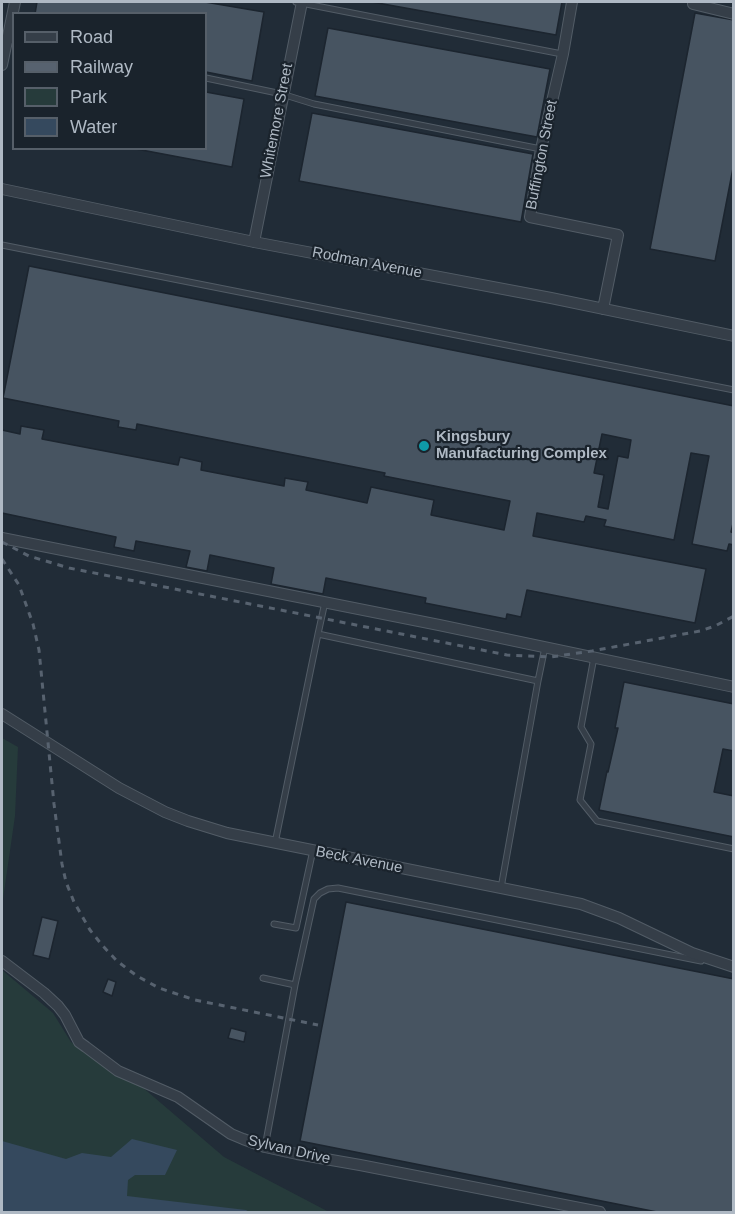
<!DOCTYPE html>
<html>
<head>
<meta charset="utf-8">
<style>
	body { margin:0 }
	#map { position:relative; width:735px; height:1214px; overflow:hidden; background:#212c37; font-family:Helvetica,sans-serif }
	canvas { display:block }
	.frame { position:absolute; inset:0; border:3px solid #afb9c4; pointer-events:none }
	.legend { position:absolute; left:12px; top:12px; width:195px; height:138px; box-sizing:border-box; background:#1a232c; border:2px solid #565f69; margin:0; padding:8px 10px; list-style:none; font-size:18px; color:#afb9c4 }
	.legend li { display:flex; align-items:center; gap:12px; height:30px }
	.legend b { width:30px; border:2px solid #565f69 }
</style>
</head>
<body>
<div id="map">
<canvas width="735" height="1214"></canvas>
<div class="frame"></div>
<ul class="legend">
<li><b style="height:8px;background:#353e48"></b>Road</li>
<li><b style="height:8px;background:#57626f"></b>Railway</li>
<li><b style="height:16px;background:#263b3b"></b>Park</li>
<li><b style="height:16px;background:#35495e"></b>Water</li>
</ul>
</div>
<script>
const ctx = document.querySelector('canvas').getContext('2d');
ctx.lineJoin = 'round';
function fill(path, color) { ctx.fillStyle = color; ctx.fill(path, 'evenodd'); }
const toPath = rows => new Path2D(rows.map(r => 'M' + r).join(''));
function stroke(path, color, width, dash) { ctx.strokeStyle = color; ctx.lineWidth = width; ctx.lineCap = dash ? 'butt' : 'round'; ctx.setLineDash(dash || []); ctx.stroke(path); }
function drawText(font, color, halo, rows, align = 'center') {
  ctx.font = font + ' Helvetica,sans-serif'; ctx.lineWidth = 4.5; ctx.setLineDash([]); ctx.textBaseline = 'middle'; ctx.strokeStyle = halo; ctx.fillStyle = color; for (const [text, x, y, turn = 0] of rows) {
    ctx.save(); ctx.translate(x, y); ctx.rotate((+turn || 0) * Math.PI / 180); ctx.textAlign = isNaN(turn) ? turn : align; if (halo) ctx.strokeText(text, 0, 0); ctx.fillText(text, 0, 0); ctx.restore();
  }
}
fill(toPath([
	[2,738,18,747,15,816,2,906],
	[2,970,53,1013,71,1042,116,1075,141,1086,224,1157,329,1212,124,1212,2,1160]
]), '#263b3b');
fill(toPath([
	[132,1139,177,1150,165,1175,135,1175,128,1180,127,1196,246,1210,249,1212,2,1212,2,1141,66,1159,82,1153,111,1157]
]), '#35495e');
const building = toPath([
	[37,2,205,2,264,12,252,81,206,72,206,14,35,14,37,2],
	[372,2,562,2,556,35,372,2],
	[695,13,734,20,734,163,715,261,650,249,695,13],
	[328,28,550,69,537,137,315,96,328,28],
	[206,92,244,99,232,167,131,148,206,148,206,92],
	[312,113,533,154,521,222,299,181,312,113],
	[29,266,734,406,734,519,731,532,734,533,734,545,729,544,727,551,692,544,709,456,691,453,674,540,604,526,606,520,586,516,584,522,537,513,533,536,706,569,695,623,527,590,521,617,507,614,506,619,425,603,426,598,326,578,323,594,271,584,274,568,210,555,207,571,186,567,190,551,136,541,134,551,114,547,116,537,2,513,2,430,20,434,21,426,44,430,42,439,178,465,180,457,202,462,201,470,284,486,285,478,308,482,306,490,367,503,371,487,434,500,431,515,504,530,510,501,384,476,385,473,137,424,136,430,118,427,119,421,3,398,29,266],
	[602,434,631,440,628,458,618,456,608,509,598,507,604,475,594,473,602,434],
	[624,682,734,704,734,751,723,749,714,792,734,796,734,837,599,810,607,771,608,772,618,728,615,728,624,682],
	[346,902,734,979,734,1212,657,1212,300,1141,346,902],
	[42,917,58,921,49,959,33,955,42,917],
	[108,979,116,982,112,996,103,992,108,979],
	[231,1028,246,1032,244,1042,228,1038,231,1028]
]);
fill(building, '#475461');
stroke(building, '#1c252f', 1.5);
const service = toPath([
	[296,2,562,54],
	[2,39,14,41],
	[206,78,282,94,314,104,541,149],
	[2,245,734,390],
	[318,634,325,602],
	[594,657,581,727,591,744,580,800,597,821,734,849],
	[538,681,545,647],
	[275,843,318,634,538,681,501,888],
	[274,924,296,928,313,850],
	[263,978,295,985,314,899,320,893,328,889,338,888,701,961],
	[265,1147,295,985]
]);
const minor = toPath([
	[572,2,563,54,541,149,530,217,618,235,603,309],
	[693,4,734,14],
	[2,65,15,2],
	[2,189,254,242,551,298,734,336],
	[254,242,302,2],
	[2,538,439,625,734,687],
	[2,714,119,788,165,812,188,821,227,833,581,904,619,918,692,953,734,967],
	[2,961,44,993,58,1006,65,1015,79,1042,86,1047,118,1071,178,1097,231,1134,243,1139,265,1147,297,1154,360,1165,600,1212]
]);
stroke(service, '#525c66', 7);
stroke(minor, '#525c66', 12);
stroke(service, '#353e48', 5);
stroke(minor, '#353e48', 10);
stroke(toPath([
	[2,542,29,556,69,568,507,655,551,657,592,651,700,631,715,626,734,616],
	[2,559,19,585,33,624,39,650,54,804,62,864,66,882,74,902,90,930,102,945,117,961,137,976,159,988,195,1000,318,1025]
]), '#57626f', 3, [6, 6]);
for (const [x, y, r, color] of [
	[424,446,6,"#0f9aa8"]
]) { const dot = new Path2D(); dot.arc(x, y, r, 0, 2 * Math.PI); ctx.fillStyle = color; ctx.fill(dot); stroke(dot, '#1a232c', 2); }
drawText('15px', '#afb9c4', '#1a232c', [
	["Whitemore Street",277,121,-79],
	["Buffington Street",542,155,-79],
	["Rodman Avenue",367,263,11],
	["Beck Avenue",359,860,11],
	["Sylvan Drive",289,1150,13]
]);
drawText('bold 15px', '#afb9c4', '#1a232c', [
	["Kingsbury",436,437],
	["Manufacturing Complex",436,454]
], 'left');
</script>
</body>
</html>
